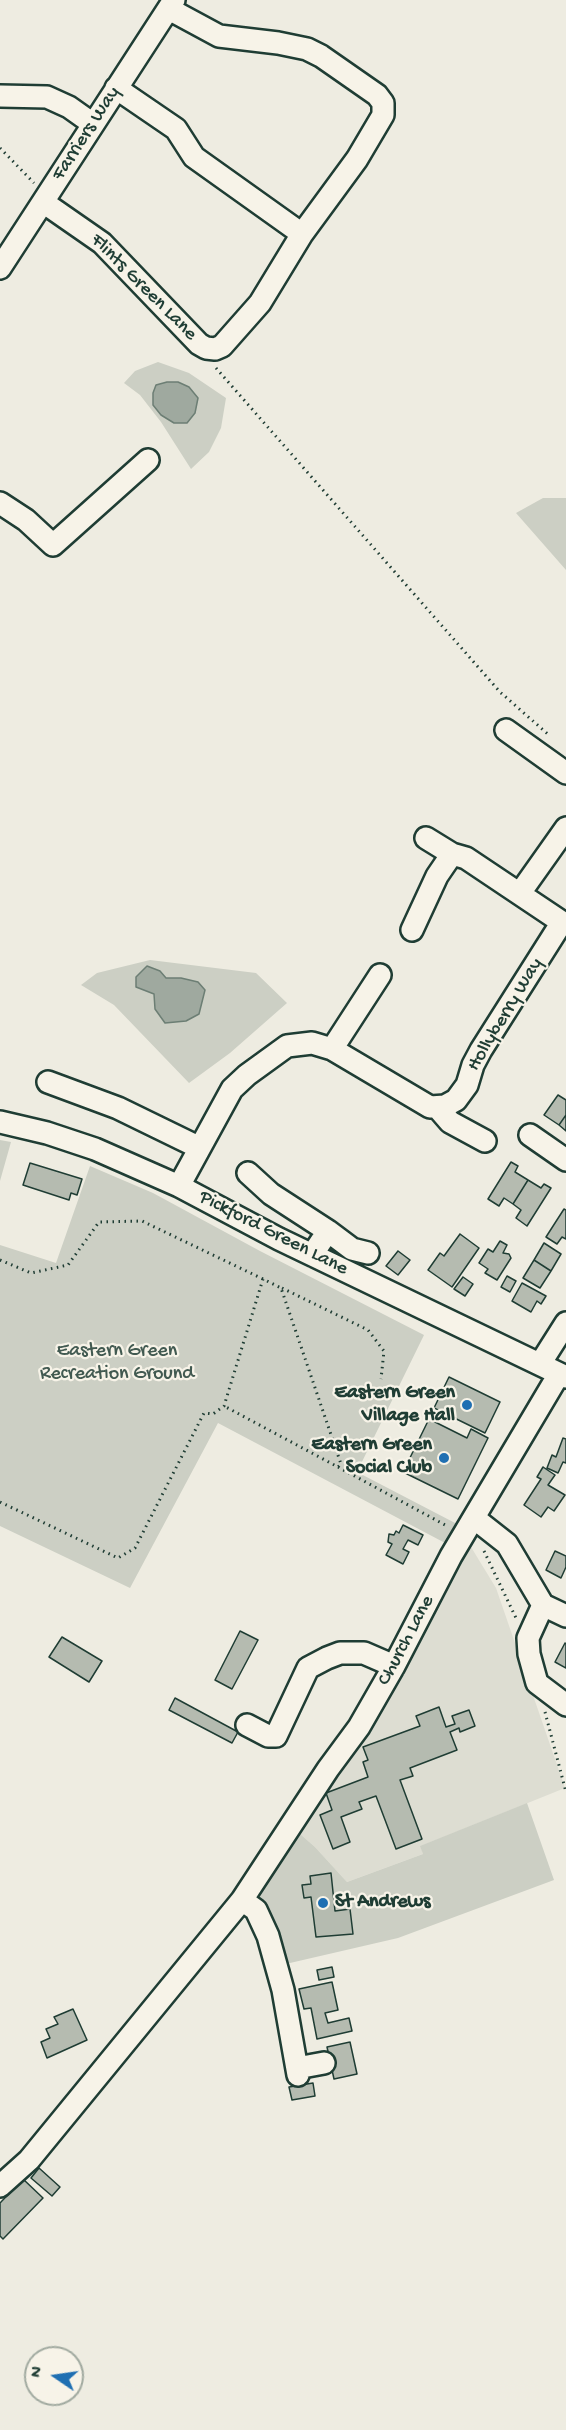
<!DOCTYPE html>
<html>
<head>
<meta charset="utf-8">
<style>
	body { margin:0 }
	#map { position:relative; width:566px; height:2430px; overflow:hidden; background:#eeece1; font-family:"Gochi Hand",sans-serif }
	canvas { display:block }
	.north { position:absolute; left:24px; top:2346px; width:60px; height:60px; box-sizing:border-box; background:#f7f3e8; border:2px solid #a1aaa0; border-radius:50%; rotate:283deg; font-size:16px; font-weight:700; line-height:24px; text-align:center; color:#1f3d34 }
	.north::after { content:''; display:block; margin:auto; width:21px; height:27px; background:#1f6fb2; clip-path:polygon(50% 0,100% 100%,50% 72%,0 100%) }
</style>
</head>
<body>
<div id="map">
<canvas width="566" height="2430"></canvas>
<div class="north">N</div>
</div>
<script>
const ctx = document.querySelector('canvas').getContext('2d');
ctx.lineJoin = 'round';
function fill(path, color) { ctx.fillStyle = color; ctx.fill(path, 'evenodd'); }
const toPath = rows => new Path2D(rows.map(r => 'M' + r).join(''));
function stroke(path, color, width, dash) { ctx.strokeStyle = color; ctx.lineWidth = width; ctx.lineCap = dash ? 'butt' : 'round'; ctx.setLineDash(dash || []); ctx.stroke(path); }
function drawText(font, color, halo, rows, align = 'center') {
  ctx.font = font + ' "Gochi Hand",sans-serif'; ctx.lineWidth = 4.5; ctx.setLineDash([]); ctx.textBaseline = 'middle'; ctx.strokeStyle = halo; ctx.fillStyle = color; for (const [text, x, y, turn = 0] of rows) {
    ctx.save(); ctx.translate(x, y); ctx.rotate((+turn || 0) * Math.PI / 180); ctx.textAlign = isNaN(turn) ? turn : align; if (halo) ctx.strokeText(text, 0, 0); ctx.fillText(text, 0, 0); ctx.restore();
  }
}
fill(toPath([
	[471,1547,496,1588,565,1788,421,1846,423,1854,347,1882,315,1847,299,1833,342,1766]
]), '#ddddd2');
fill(toPath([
	[158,362,189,373,226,398,221,428,209,452,191,469,161,422,140,395,124,383,135,371],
	[543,498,566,498,566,570,516,513],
	[150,960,256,973,287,1003,230,1053,189,1083,114,1005,81,985,97,973],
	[0,1140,11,1142,0,1181],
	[90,1166,153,1193,260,1251,424,1335,357,1472,457,1524,447,1544,218,1423,130,1588,0,1526,0,1245,56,1263],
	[527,1803,554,1880,398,1938,277,1966,253,1901,299,1833,315,1847,347,1882,423,1854,420,1846]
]), '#cccfc4');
const water = toPath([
	[167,382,178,382,189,387,198,398,195,413,187,423,174,423,161,415,153,405,153,393,156,385,167,382],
	[147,966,160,971,166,978,181,978,198,982,205,990,199,1014,186,1021,165,1023,155,1009,154,994,136,987,136,977,147,966]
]);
fill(water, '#9fa99f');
stroke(water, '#6c7e74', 1.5);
const building = toPath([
	[558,1095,566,1100,566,1115,559,1125,544,1115,558,1095],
	[566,1115,566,1131,559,1125,566,1115],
	[511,1162,518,1166,515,1172,528,1180,513,1204,504,1198,499,1206,488,1199,511,1162],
	[30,1163,82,1179,77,1195,71,1193,69,1200,23,1185,30,1163],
	[528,1180,541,1188,544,1184,551,1188,527,1226,516,1218,521,1210,513,1204,528,1180],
	[564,1209,566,1210,566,1239,562,1237,557,1244,546,1237,564,1209],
	[460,1234,479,1248,452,1287,428,1270,440,1253,444,1256,460,1234],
	[500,1241,507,1245,503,1253,509,1254,511,1258,497,1280,485,1273,488,1269,479,1263,488,1249,493,1252,500,1241],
	[544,1243,561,1254,551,1271,534,1260,544,1243],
	[398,1251,410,1260,398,1275,386,1266,398,1251],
	[534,1260,551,1271,540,1288,523,1278,534,1260],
	[507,1276,516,1281,510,1292,501,1287,507,1276],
	[463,1277,473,1284,465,1296,454,1289,463,1277],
	[522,1283,546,1296,541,1304,537,1301,531,1312,512,1301,522,1283],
	[449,1377,500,1402,485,1433,434,1408,449,1377],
	[429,1419,467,1438,471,1429,488,1438,458,1499,403,1472,429,1419],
	[563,1438,566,1439,566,1463,563,1462,558,1473,547,1468,552,1455,556,1457,563,1438],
	[543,1467,555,1475,548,1485,565,1495,554,1511,548,1507,541,1517,524,1505,541,1479,537,1477,543,1467],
	[403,1525,423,1535,418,1545,408,1540,403,1549,409,1552,403,1564,386,1555,392,1544,388,1542,389,1534,394,1535,396,1531,399,1533,403,1525],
	[555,1551,566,1556,566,1567,561,1578,546,1570,555,1551],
	[240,1631,258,1640,232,1689,215,1680,240,1631],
	[62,1637,102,1661,89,1682,49,1657,62,1637],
	[565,1643,566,1644,566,1668,555,1662,565,1643],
	[175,1698,238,1732,232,1743,169,1710,175,1698],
	[439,1707,446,1727,455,1724,452,1716,469,1710,475,1726,460,1732,459,1728,450,1732,457,1750,410,1768,413,1776,400,1780,422,1839,396,1849,376,1796,359,1802,362,1809,341,1817,350,1842,333,1849,320,1815,332,1810,326,1793,368,1777,363,1762,368,1760,363,1747,420,1726,416,1716,439,1707],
	[331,1873,335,1911,350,1909,353,1934,316,1937,311,1897,304,1898,302,1885,311,1884,310,1876,331,1873],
	[332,1967,334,1977,319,1980,317,1970,332,1967],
	[332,1982,338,2010,325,2013,328,2023,349,2018,352,2031,317,2039,311,2008,304,2009,299,1989,332,1982],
	[73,2009,87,2040,47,2058,41,2042,50,2038,46,2029,58,2024,54,2017,73,2009],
	[350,2042,357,2074,334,2079,327,2047,350,2042],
	[313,2083,315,2096,292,2100,289,2087,313,2083],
	[39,2168,60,2187,52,2196,31,2178,39,2168],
	[23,2179,43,2198,3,2239,0,2236,0,2203,23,2179]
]);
fill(building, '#b5bbb0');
stroke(building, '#1f3d34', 1.5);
const minor = toPath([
	[116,88,176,129,194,157,302,234],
	[0,96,47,97,69,107,93,124],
	[43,202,102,243,199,344,206,348,215,349,222,346,260,303,302,234,357,159,383,115,383,103,377,95,321,56,307,49,278,43,219,36,169,9],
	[0,268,174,0],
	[0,503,26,520,53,545,148,460],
	[506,730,566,773],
	[426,838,452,854,466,858,566,925],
	[520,893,566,828],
	[412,930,437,876,452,854],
	[332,1049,380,975],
	[48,1082,118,1108,198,1147],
	[437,1107,450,1122,485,1141],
	[0,1122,47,1133,95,1149,179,1186,279,1239,566,1377],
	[530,1135,566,1160],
	[248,1173,271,1194,328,1231,312,1255],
	[179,1186,232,1089,247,1075,287,1046,312,1043,332,1049,430,1107,445,1106,456,1100,467,1085,473,1065,481,1050,562,922],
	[328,1231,352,1249,368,1253],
	[540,1364,566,1323],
	[474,1518,507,1544,543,1605,566,1616],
	[543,1605,528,1638,529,1654,537,1683,566,1705],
	[247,1725,268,1736,276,1736,308,1668,327,1658,340,1653,364,1653,394,1666],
	[242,1900,256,1910,268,1936,283,1990,298,2075],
	[297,2068,324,2063],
	[0,2186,29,2160,242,1900,328,1769,359,1727,394,1666,451,1556,559,1374]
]);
stroke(minor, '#1f3d34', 26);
stroke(toPath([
	[0,148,34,183],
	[216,368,500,692,550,736],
	[0,1260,31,1273,68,1265,99,1222,142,1221,263,1279],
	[282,1288,368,1330,384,1351,381,1379],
	[338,1467,447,1526],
	[0,1502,118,1558,135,1548,204,1413,213,1414,224,1406,263,1279,281,1288,341,1464,338,1467,224,1406],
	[484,1551,516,1618],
	[545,1712,566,1792]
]), '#1f3d34', 3, [1.5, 4.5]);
stroke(minor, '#f7f3e8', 21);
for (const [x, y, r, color] of [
	[467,1405,6,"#1f6fb2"],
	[444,1458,6,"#1f6fb2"],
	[323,1903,6,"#1f6fb2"]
]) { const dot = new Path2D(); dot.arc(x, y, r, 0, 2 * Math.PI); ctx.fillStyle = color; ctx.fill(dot); stroke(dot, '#f7f3e8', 2); }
drawText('20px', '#1f3d34', '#f7f3e8', [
	["Farriers Way",87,134,-57],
	["Flints Green Lane",143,288,45],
	["Hollyberry Way",506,1015,-59],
	["Pickford Green Lane",273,1234,27],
	["Church Lane",407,1641,-62]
]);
drawText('20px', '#425a51', '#f7f3e8', [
	["Eastern Green",117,1352],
	["Recreation Ground",117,1375]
]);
drawText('bold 20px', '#1f3d34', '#f7f3e8', [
	["Eastern Green",455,1394],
	["Village Hall",455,1417],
	["Eastern Green",432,1446],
	["Social Club",432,1469],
	["St Andrews",335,1903,"left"]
], 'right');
</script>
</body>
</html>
